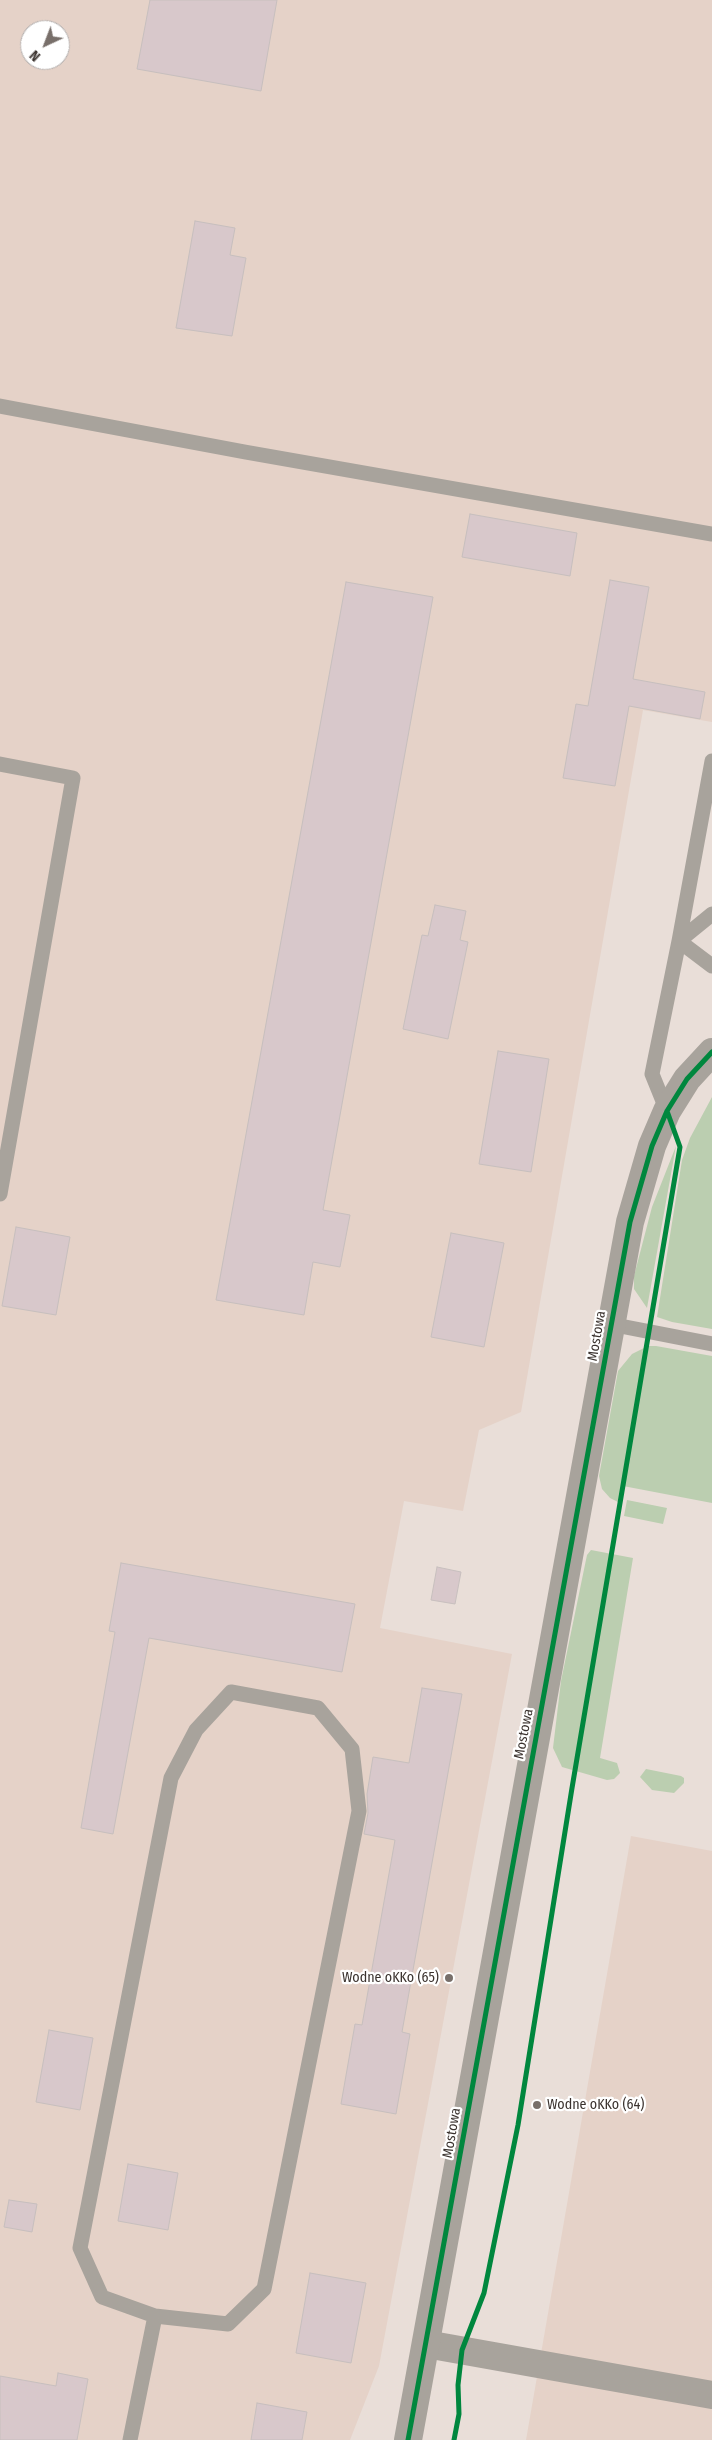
<!DOCTYPE html>
<html>
<head>
<meta charset="utf-8">
<style>
	body { margin:0 }
	#map { position:relative; width:712px; height:2440px; overflow:hidden; background:#e9ded8; font-family:"Fira Sans Condensed",sans-serif }
	canvas { display:block }
	.north { position:absolute; left:20px; top:20px; width:50px; height:50px; box-sizing:border-box; background:#fff; border:1px solid #b1adac; border-radius:50%; rotate:223deg; font-size:14px; font-weight:700; line-height:20px; text-align:center; color:#3b332f }
	.north::after { content:''; display:block; margin:auto; width:18px; height:22px; background:#786f6a; clip-path:polygon(50% 0,100% 100%,50% 72%,0 100%) }
</style>
</head>
<body>
<div id="map">
<canvas width="712" height="2440"></canvas>
<div class="north">N</div>
</div>
<script>
const ctx = document.querySelector('canvas').getContext('2d');
ctx.lineJoin = 'round';
function fill(path, color) { ctx.fillStyle = color; ctx.fill(path, 'evenodd'); }
const toPath = rows => new Path2D(rows.map(r => 'M' + r).join(''));
function stroke(path, color, width, dash) { ctx.strokeStyle = color; ctx.lineWidth = width; ctx.lineCap = dash ? 'butt' : 'round'; ctx.setLineDash(dash || []); ctx.stroke(path); }
function drawText(font, color, halo, rows, align = 'center') {
  ctx.font = font + ' "Fira Sans Condensed",sans-serif'; ctx.lineWidth = 4.5; ctx.setLineDash([]); ctx.textBaseline = 'middle'; ctx.strokeStyle = halo; ctx.fillStyle = color; for (const [text, x, y, turn = 0] of rows) {
    ctx.save(); ctx.translate(x, y); ctx.rotate((+turn || 0) * Math.PI / 180); ctx.textAlign = isNaN(turn) ? turn : align; if (halo) ctx.strokeText(text, 0, 0); ctx.fillText(text, 0, 0); ctx.restore();
  }
}
fill(toPath([
	[0,0,712,0,712,722,643,710,521,1412,479,1430,463,1511,404,1501,380,1628,512,1654,379,2366,350,2440,0,2440],
	[30,30,60,30,60,60,30,60],
	[631,1836,712,1851,712,2440,526,2440]
]), '#e5d2c8');
fill(toPath([
	[712,1097,712,1329,672,1322,657,1317,682,1160,690,1138],
	[676,1146,647,1308,634,1289,634,1276,652,1207],
	[648,1346,656,1346,712,1356,712,1503,623,1486,620,1503,610,1498,602,1489,599,1476,618,1371,632,1354],
	[627,1500,667,1508,663,1524,624,1516],
	[591,1550,633,1558,600,1758,617,1763,620,1773,614,1779,607,1780,562,1767,553,1748,561,1681,587,1555],
	[646,1769,681,1776,684,1778,684,1783,674,1793,652,1790,640,1777]
]), '#bbceb0');
const building = toPath([
	[150,0,277,0,261,91,137,69,150,0],
	[195,221,235,228,230,255,246,258,232,336,176,328,195,221],
	[470,514,577,533,570,576,462,557,470,514],
	[610,580,649,587,633,679,705,692,700,719,629,706,615,786,563,778,576,704,588,706,610,580],
	[346,582,433,597,323,1210,350,1215,340,1267,313,1262,304,1315,216,1300,346,582],
	[435,905,466,911,460,940,468,942,448,1039,403,1029,422,935,428,936,435,905],
	[498,1051,549,1059,531,1172,479,1164,498,1051],
	[16,1227,70,1237,56,1315,2,1306,16,1227],
	[451,1233,504,1243,484,1347,431,1337,451,1233],
	[121,1563,355,1604,342,1672,149,1638,113,1834,81,1828,115,1632,109,1631,121,1563],
	[437,1567,461,1572,455,1604,431,1600,437,1567],
	[422,1688,462,1694,402,2032,410,2034,396,2114,341,2104,355,2024,362,2025,395,1840,364,1834,368,1813,367,1794,373,1757,409,1763,422,1688],
	[49,2030,93,2038,80,2110,36,2102,49,2030],
	[128,2164,178,2173,168,2230,118,2221,128,2164],
	[9,2200,37,2204,32,2232,4,2227,9,2200],
	[310,2273,366,2283,351,2363,296,2353,310,2273],
	[58,2373,88,2379,77,2440,0,2440,0,2376,56,2386,58,2373],
	[257,2403,307,2412,302,2440,251,2440,257,2403]
]);
fill(building, '#d8c8cb');
stroke(building, '#c7bfbe', 1);
stroke(toPath([
	[0,406,245,452,712,534],
	[712,761,679,941,712,966],
	[0,764,73,778,0,1194],
	[667,1111,652,1074,679,941,712,914],
	[610,1324,712,1344],
	[231,1692,318,1708,352,1749,359,1811,264,2289,228,2324,155,2316,102,2297,80,2248,171,1778,196,1730,231,1692],
	[130,2440,155,2316]
]), '#a8a39c', 15);
stroke(toPath([
	[426,2344,712,2395]
]), '#a8a39c', 28);
stroke(toPath([
	[408,2440,630,1222,652,1146,667,1111,687,1079,712,1052]
]), '#a8a39c', 28);
stroke(toPath([
	[408,2440,630,1222,652,1146,667,1111,687,1079,712,1052],
	[454,2440,459,2414,458,2385,462,2350,484,2293,518,2125,572,1788,680,1147,667,1111]
]), '#00873e', 5);
for (const [x, y, r, color] of [
	[449,1978,5,"#786f6a"],
	[537,2105,5,"#786f6a"]
]) { const dot = new Path2D(); dot.arc(x, y, r, 0, 2 * Math.PI); ctx.fillStyle = color; ctx.fill(dot); stroke(dot, '#fff', 2); }
drawText('14px', '#3b332f', '#fff', [
	["Mostowa",597,1336,-80],
	["Mostowa",524,1734,-79],
	["Mostowa",452,2133,-80]
]);
drawText('14px', '#3b332f', '#fff', [
	["Wodne oKKo (65)",439,1978],
	["Wodne oKKo (64)",547,2105,"left"]
], 'right');
</script>
</body>
</html>
